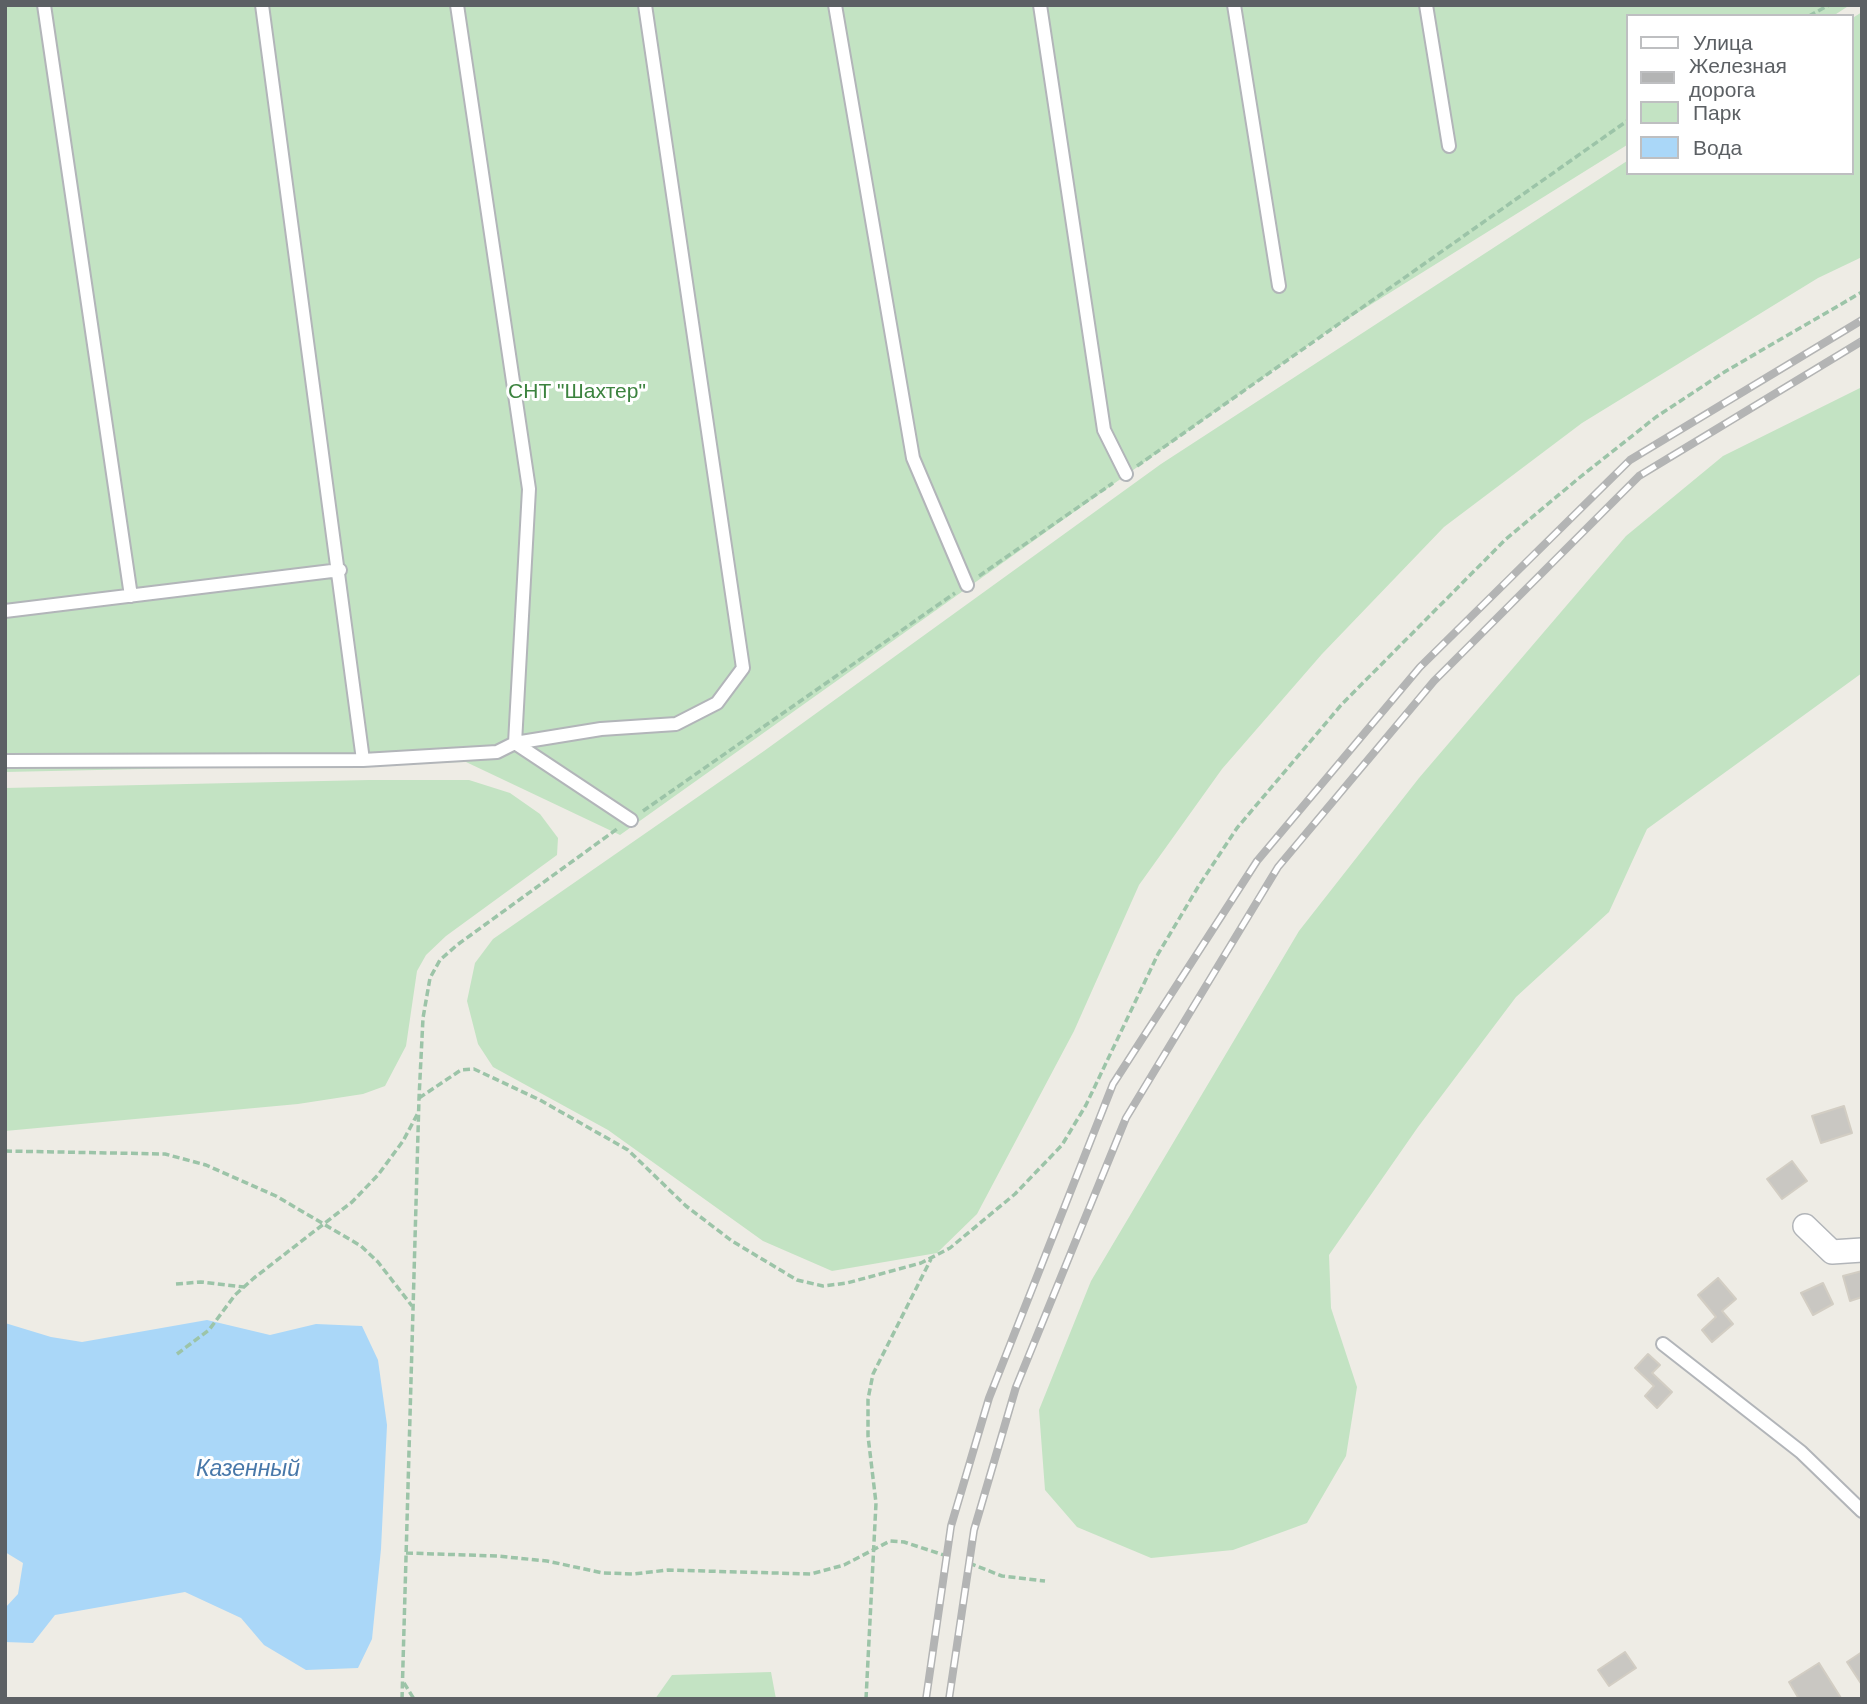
<!DOCTYPE html>
<html>
<head>
<meta charset="utf-8">
<style>
	body { margin:0 }
	#map { position:relative; width:1867px; height:1704px; overflow:hidden; background:#eeece5; font-family:Arial,sans-serif }
	canvas { display:block }
	.frame { position:absolute; inset:0; border:7px solid #5c6064; pointer-events:none }
	.legend { position:absolute; left:1626px; top:14px; width:228px; height:161px; box-sizing:border-box; background:#fff; border:2px solid #bebfc1; margin:0; padding:9px 12px; list-style:none; font-size:21px; color:#5c6064 }
	.legend li { display:flex; align-items:center; gap:14px; height:35px }
	.legend b { width:35px; border:2px solid #bebfc1 }
</style>
</head>
<body>
<div id="map">
<canvas width="1867" height="1704"></canvas>
<div class="frame"></div>
<ul class="legend">
<li><b style="height:9px;background:#fff"></b>Улица</li>
<li><b style="height:9px;background:#b3b4b4"></b>Железная дорога</li>
<li><b style="height:19px;background:#c3e3c3"></b>Парк</li>
<li><b style="height:19px;background:#aad7f8"></b>Вода</li>
</ul>
</div>
<script>
const ctx = document.querySelector('canvas').getContext('2d');
ctx.lineJoin = 'round';
function fill(path, color) { ctx.fillStyle = color; ctx.fill(path, 'evenodd'); }
const toPath = rows => new Path2D(rows.map(r => 'M' + r).join(''));
function stroke(path, color, width, dash) { ctx.strokeStyle = color; ctx.lineWidth = width; ctx.lineCap = dash ? 'butt' : 'round'; ctx.setLineDash(dash || []); ctx.stroke(path); }
function drawText(font, color, halo, rows, align = 'center') {
  ctx.font = font + ' Arial,sans-serif'; ctx.lineWidth = 6; ctx.setLineDash([]); ctx.textBaseline = 'middle'; ctx.strokeStyle = halo; ctx.fillStyle = color; for (const [text, x, y, turn = 0] of rows) {
    ctx.save(); ctx.translate(x, y); ctx.rotate((+turn || 0) * Math.PI / 180); ctx.textAlign = isNaN(turn) ? turn : align; if (halo) ctx.strokeText(text, 0, 0); ctx.fillText(text, 0, 0); ctx.restore();
  }
}
fill(toPath([
	[5,5,1850,5,1833,16,1627,16,1627,145,1330,330,620,835,466,762,5,772],
	[1862,12,1862,257,1818,278,1582,423,1444,527,1322,654,1222,769,1139,885,1074,1031,977,1214,937,1253,832,1271,763,1241,608,1130,493,1067,478,1044,467,1001,475,963,493,939,764,751,1161,464,1627,161,1627,173,1851,173,1851,19],
	[1862,387,1862,673,1647,829,1609,912,1516,997,1418,1127,1329,1255,1331,1308,1357,1387,1346,1456,1307,1523,1233,1550,1151,1558,1077,1527,1045,1490,1039,1410,1091,1281,1299,931,1419,778,1626,536,1723,456],
	[369,780,469,780,510,793,540,814,558,838,557,855,446,936,426,955,417,971,406,1046,385,1086,363,1094,298,1104,5,1131,5,788],
	[771,1672,776,1699,655,1699,672,1675]
]), '#c3e3c3');
fill(toPath([
	[207,1320,270,1335,316,1324,362,1326,378,1360,387,1425,381,1549,372,1639,358,1668,306,1670,264,1645,241,1618,185,1592,55,1615,33,1643,5,1642,5,1608,18,1594,23,1563,5,1552,5,1323,51,1337,82,1342]
]), '#aad7f8');
const building = toPath([
	[1844,1106,1852,1133,1821,1143,1812,1116,1844,1106],
	[1792,1161,1807,1181,1782,1199,1767,1179,1792,1161],
	[1862,1271,1862,1297,1850,1301,1843,1276,1862,1271],
	[1718,1278,1736,1299,1722,1311,1733,1324,1712,1342,1702,1330,1716,1317,1698,1295,1718,1278],
	[1823,1283,1833,1304,1813,1315,1801,1293,1823,1283],
	[1648,1354,1660,1365,1652,1373,1672,1392,1657,1408,1645,1396,1654,1386,1635,1368,1648,1354],
	[1625,1652,1636,1668,1609,1686,1598,1670,1625,1652],
	[1862,1652,1862,1685,1847,1662,1862,1652],
	[1819,1663,1841,1698,1840,1699,1799,1699,1789,1682,1819,1663]
]);
fill(building, '#c9c7c2');
stroke(building, '#d2cdc3', 2);
const service = toPath([
	[44,5,131,596],
	[262,5,363,760],
	[457,5,529,489,515,743,601,729,676,724,717,703,743,668,645,5],
	[835,5,913,458,967,585],
	[1040,5,1104,430,1126,474],
	[1234,5,1279,286],
	[1426,5,1449,146],
	[5,611,340,570],
	[5,761,363,760,497,752,515,743,631,820],
	[1663,1344,1801,1452,1862,1511]
]);
const minor = toPath([
	[1805,1226,1832,1252,1862,1250]
]);
stroke(service, '#b2b5b9', 16);
stroke(minor, '#b2b5b9', 26);
stroke(toPath([
	[1809,16,1829,5],
	[1137,466,1627,121],
	[979,576,1113,483],
	[643,811,955,593],
	[419,1098,461,1070,474,1069,540,1100,628,1150,686,1206,732,1241,797,1280,823,1286,847,1283,921,1263,950,1248,1015,1194,1062,1145,1086,1105,1158,954,1198,887,1237,828,1342,704,1506,539,1579,478,1656,417,1726,371,1862,292],
	[5,1151,165,1154,206,1165,276,1196,361,1246,378,1262,412,1306],
	[176,1284,201,1282,244,1287],
	[177,1354,209,1330,235,1295,254,1278,352,1202,378,1175,403,1141,418,1113],
	[406,1553,497,1556,547,1561,603,1573,634,1574,668,1570,811,1574,844,1565,890,1541,904,1542,947,1556],
	[969,1563,1002,1576,1045,1581],
	[404,1683,414,1699],
	[402,1699,419,1098,423,1018,430,978,440,960,457,945,617,829],
	[866,1699,876,1503,868,1436,868,1399,873,1374,931,1259]
]), '#9cc4a8', 3.5, [7, 3.5]);
stroke(service, '#fff', 12);
stroke(minor, '#fff', 23);
const rail = toPath([
	[926,1699,951,1526,989,1398,1113,1084,1257,861,1420,667,1630,460,1862,320],
	[949,1699,974,1530,1016,1387,1126,1118,1278,867,1434,681,1639,476,1862,341]
]);
stroke(rail, '#b3b4b4', 8);
stroke(rail, '#fff', 5, [16]);
drawText('21px', '#3c833f', '#fff', [
	["СНТ \"Шахтер\"",577,392]
]);
drawText('italic 23px', '#4878a9', '#fff', [
	["Казенный",248,1470]
]);
</script>
</body>
</html>
